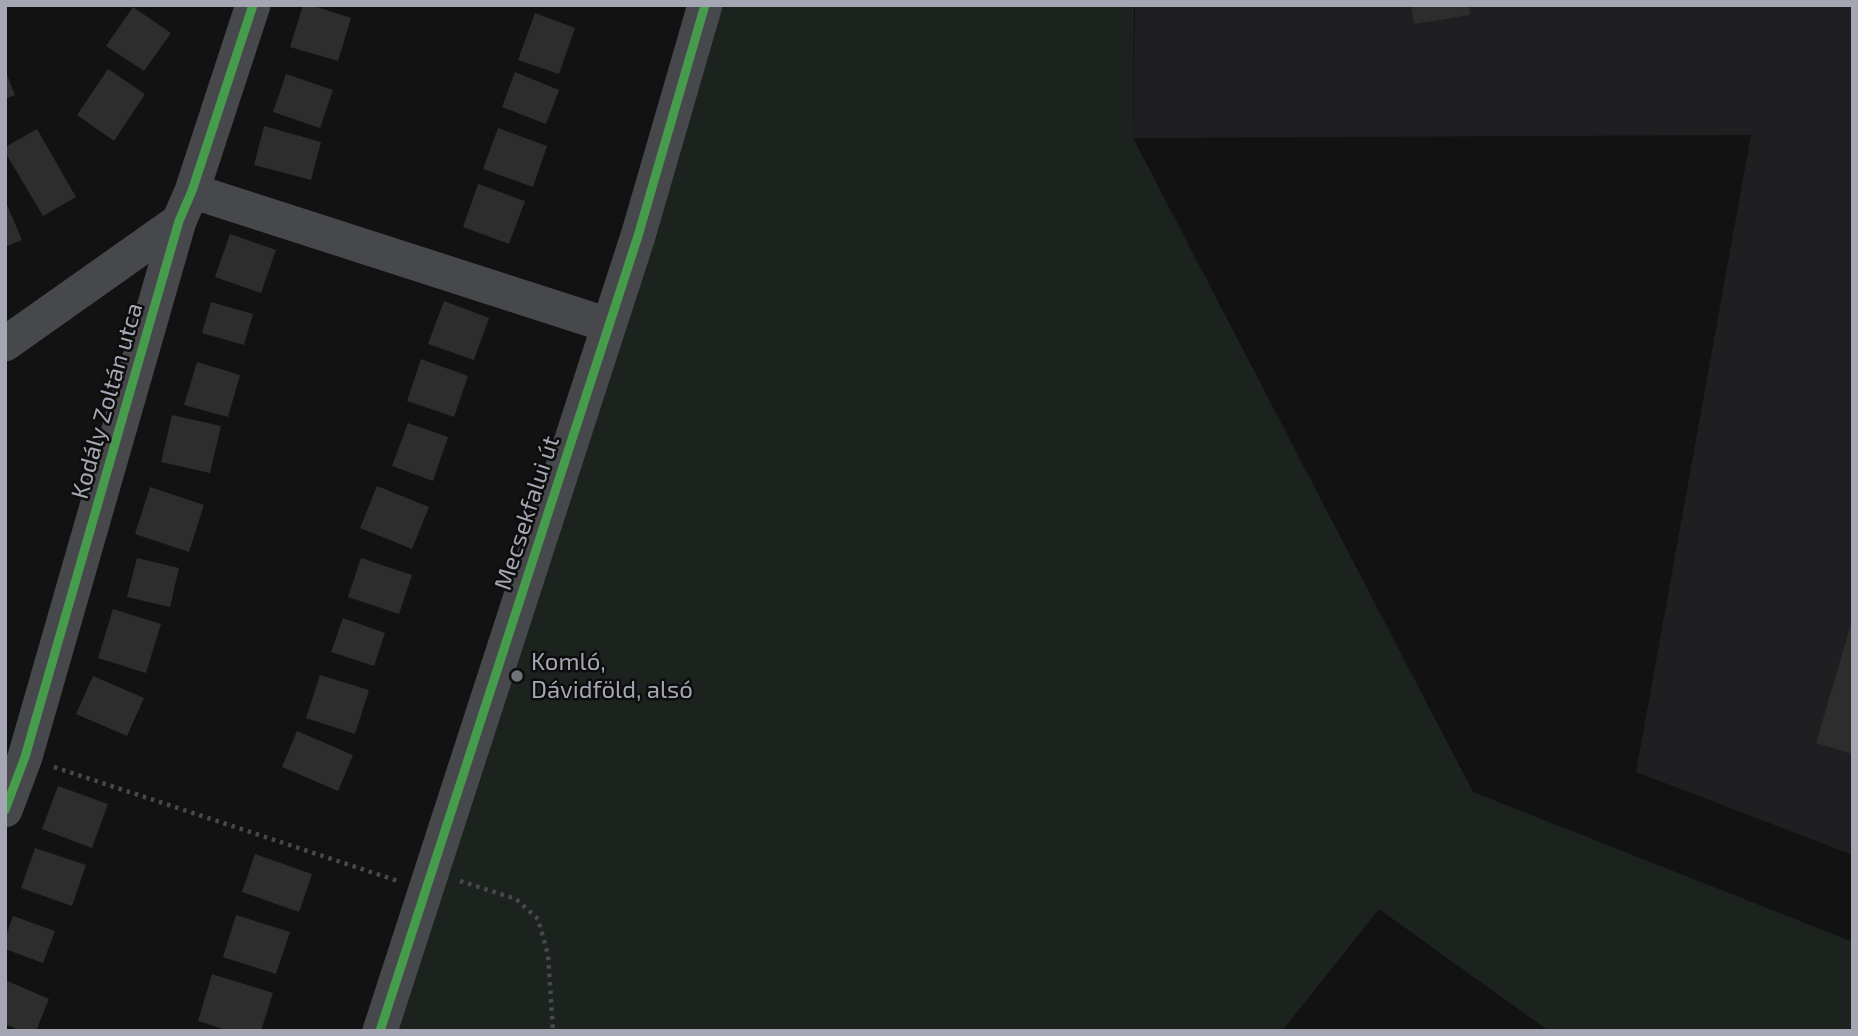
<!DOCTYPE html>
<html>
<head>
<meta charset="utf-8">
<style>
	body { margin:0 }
	#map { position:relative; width:1858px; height:1036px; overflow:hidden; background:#121213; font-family:"Exo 2",sans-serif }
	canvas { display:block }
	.frame { position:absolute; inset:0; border:7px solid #a4a7b3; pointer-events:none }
</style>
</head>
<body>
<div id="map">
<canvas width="1858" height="1036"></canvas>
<div class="frame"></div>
</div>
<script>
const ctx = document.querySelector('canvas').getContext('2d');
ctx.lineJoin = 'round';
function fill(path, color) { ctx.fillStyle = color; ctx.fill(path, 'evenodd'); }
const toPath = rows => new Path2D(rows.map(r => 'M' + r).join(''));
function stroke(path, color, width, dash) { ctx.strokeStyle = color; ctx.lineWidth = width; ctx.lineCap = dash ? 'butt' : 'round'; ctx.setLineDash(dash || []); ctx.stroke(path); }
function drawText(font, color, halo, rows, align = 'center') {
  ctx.font = font + ' "Exo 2",sans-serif'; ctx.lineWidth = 5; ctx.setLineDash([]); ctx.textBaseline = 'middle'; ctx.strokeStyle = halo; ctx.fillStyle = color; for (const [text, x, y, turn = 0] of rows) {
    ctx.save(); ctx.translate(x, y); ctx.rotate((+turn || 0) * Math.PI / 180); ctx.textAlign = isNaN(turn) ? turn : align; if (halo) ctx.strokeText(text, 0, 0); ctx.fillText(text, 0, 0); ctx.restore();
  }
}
fill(toPath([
	[1135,5,1853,5,1853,855,1636,772,1751,135,1133,138]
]), '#1f1f21');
fill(toPath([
	[705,5,1134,5,1133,138,1473,792,1853,942,1853,1031,1549,1031,1379,909,1282,1031,380,1031]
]), '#1c231e');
fill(toPath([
	[303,5,311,5,351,18,338,61,290,47],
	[1411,5,1469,5,1470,15,1414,24],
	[133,7,171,33,144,71,106,46],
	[535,13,575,28,559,74,518,60],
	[108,69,145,94,114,141,77,115],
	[5,70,15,95,5,99],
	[515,72,559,90,546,124,502,107],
	[286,74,333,90,320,128,273,112],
	[264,126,321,142,311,180,254,165],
	[498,128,547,146,533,187,483,169],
	[37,129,76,197,43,216,5,152,5,147],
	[478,184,525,201,509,244,463,227],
	[5,200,22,240,5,247],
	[230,234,276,250,261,293,215,277],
	[444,301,489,318,474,360,428,344],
	[211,302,253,314,244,345,202,333],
	[421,359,468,376,454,417,407,401],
	[197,362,240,375,228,417,184,405],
	[172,415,221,426,210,473,161,462],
	[408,423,448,437,433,481,392,466],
	[377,486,429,507,412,549,360,528],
	[150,487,204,505,189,552,135,534],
	[137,558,179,568,170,607,127,597],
	[361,558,412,575,399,614,348,597],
	[113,609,161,624,146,673,98,658],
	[343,618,385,633,374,666,331,652],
	[1852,621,1853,621,1853,754,1816,743],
	[320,675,369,690,355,734,306,718],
	[93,676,144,698,127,736,76,714],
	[297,731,353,755,338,791,282,767],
	[58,786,108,804,92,848,42,829],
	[35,848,86,865,72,906,21,888],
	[255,854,312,874,299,912,242,892],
	[236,915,290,932,276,974,223,957],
	[13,916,55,931,43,963,5,949,5,939],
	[212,974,273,993,261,1031,229,1031,198,1021],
	[5,980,49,999,36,1031,21,1031,5,1024]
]), '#2d2d2e');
stroke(toPath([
	[54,767,398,881],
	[460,881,516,899,538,919,548,955,553,1031]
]), '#48494d', 4.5, [3.5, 5]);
stroke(toPath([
	[192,191,608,325],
	[5,344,179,221],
	[5,810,25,757,179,221,192,191,253,5],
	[380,1031,638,236,705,5]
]), '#47484b', 35);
stroke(toPath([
	[5,810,25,757,179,221,192,191,253,5],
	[380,1031,638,236,705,5]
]), '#469c4c', 9);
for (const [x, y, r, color] of [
	[517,676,7,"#71737b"]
]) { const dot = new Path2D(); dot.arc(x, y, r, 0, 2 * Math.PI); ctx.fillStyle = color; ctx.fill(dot); stroke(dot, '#0d0d0e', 2.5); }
drawText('24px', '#a4a7b3', '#0d0d0e', [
	["Kodály Zoltán utca",107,401,-74],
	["Mecsekfalui út",527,513,-72]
]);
drawText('24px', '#a4a7b3', '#0d0d0e', [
	["Komló,",531,662],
	["Dávidföld, alsó",531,690]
], 'left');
</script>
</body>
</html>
